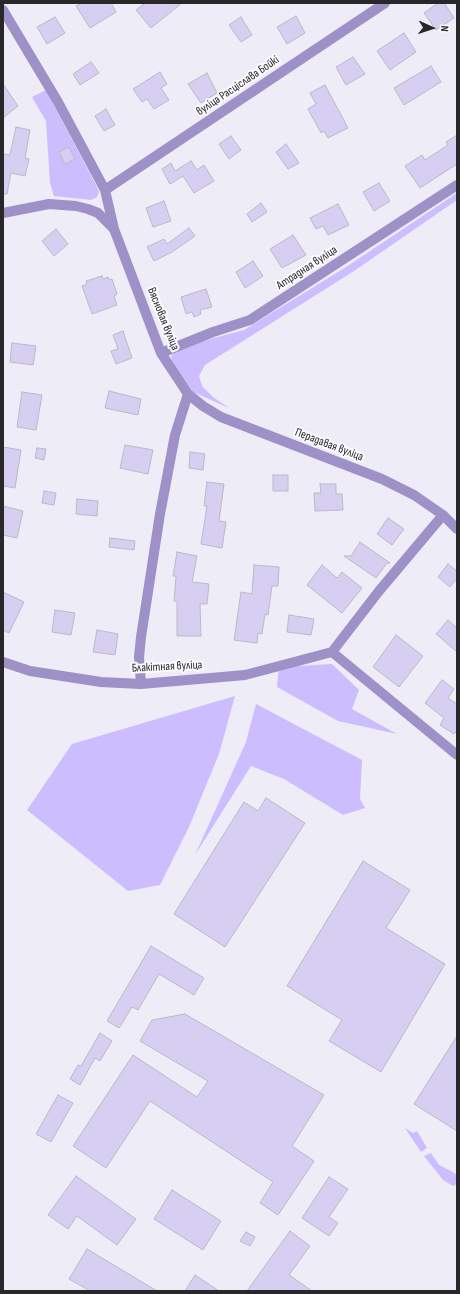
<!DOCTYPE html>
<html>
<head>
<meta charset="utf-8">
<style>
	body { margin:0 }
	#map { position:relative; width:460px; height:1294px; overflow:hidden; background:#eeecf6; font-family:"Sofia Sans Condensed",sans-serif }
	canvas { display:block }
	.frame { position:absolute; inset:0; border:4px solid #28282b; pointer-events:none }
	.north { position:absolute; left:412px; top:8px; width:40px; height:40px; -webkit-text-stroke:3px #fbfafe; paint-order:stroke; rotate:93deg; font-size:11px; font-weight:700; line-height:16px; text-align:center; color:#28282b }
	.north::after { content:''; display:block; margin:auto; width:14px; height:18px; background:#28282b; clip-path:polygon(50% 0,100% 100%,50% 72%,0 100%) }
</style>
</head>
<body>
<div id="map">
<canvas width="460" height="1294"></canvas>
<div class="frame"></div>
<div class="north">N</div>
</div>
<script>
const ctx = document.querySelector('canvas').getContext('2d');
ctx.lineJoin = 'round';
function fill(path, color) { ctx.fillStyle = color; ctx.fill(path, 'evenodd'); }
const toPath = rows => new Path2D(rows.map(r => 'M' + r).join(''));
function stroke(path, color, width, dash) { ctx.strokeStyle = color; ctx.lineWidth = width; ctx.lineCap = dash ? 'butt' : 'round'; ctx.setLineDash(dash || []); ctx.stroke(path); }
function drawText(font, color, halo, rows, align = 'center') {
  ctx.font = font + ' "Sofia Sans Condensed",sans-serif'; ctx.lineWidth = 4; ctx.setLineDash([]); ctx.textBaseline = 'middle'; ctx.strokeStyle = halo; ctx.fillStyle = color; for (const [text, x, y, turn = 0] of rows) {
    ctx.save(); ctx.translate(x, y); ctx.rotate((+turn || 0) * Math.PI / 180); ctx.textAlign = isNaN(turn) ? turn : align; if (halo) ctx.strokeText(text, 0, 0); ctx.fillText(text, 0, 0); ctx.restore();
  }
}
fill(toPath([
	[46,90,97,187,99,192,97,197,91,200,54,196,50,183,46,121,32,97],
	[457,193,457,200,354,271,205,365,199,376,202,386,213,397,229,408,193,392,172,361,171,356,177,348,244,330,346,267],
	[332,664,359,690,352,709,397,734,338,721,277,687,279,667],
	[235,696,219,754,189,827,160,885,128,891,27,810,72,744],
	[256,704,362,760,360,799,365,808,343,815,284,779,251,766,195,855,246,742],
	[405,1128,413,1133,417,1131,427,1148,421,1152],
	[431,1153,439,1165,451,1171,457,1175,457,1184,453,1186,443,1180,424,1156]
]), '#ccbefe');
const building = toPath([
	[82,3,111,3,116,12,90,28,76,6,82,3],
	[145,3,182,3,151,28,136,10,145,3],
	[438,3,444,3,454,18,436,30,424,13,438,3],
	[296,16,305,33,287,44,277,27,296,16],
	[55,17,65,33,47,44,37,27,55,17],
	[241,17,252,35,241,42,229,25,241,17],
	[404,33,416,52,390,70,377,51,404,33],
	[353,57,365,74,346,85,336,67,353,57],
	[91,62,99,73,80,85,73,74,91,62],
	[431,66,441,82,404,105,394,88,431,66],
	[160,72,167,84,161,88,169,100,154,109,147,99,142,102,133,89,160,72],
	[207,73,217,93,201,103,188,84,207,73],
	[3,84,18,106,3,118,3,84],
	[325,85,348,128,328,138,324,131,321,133,308,109,316,104,310,93,325,85],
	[106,109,115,125,104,131,95,116,106,109],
	[16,127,30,130,25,158,29,159,25,176,11,173,7,194,3,194,3,154,10,155,16,127],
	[457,135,457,164,420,188,405,166,422,155,425,160,448,145,446,142,457,135],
	[231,136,241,150,229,159,219,144,231,136],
	[286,144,299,163,288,169,276,152,286,144],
	[69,147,75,159,65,164,59,152,69,147],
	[191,161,197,170,204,165,214,181,194,193,183,176,170,184,162,169,171,163,175,171,191,161],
	[379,183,390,201,374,211,363,192,379,183],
	[164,201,171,221,153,227,146,208,164,201],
	[261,203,267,212,252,222,247,214,261,203],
	[338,204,349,225,328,235,323,226,316,229,310,218,338,204],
	[189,228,195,236,172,252,154,261,147,247,164,239,167,244,189,228],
	[56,229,68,244,54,256,42,241,56,229],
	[293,235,306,255,282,268,270,249,293,235],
	[253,261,263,276,245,288,236,272,253,261],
	[102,276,103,279,108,277,109,280,112,279,117,294,114,296,117,305,92,314,82,286,87,284,86,281,102,276],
	[206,289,212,307,200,310,201,314,194,317,192,312,186,314,181,297,206,289],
	[123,331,132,358,116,364,111,351,118,349,113,335,123,331],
	[12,343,36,346,33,365,10,362,12,343],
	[109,391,141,399,138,415,105,408,109,391],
	[22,392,42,395,36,430,17,427,22,392],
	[125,445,153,450,148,474,120,468,125,445],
	[3,447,21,450,15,488,3,486,3,447],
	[37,448,46,449,44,460,35,458,37,448],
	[190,452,205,454,203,470,189,468,190,452],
	[273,475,288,475,288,491,273,491,273,475],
	[207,482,224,484,219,521,226,522,222,548,201,544,207,506,204,506,207,482],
	[320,484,336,484,336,494,342,494,343,510,315,511,314,493,321,493,320,484],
	[44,491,56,493,54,505,42,503,44,491],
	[77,499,98,501,97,516,76,514,77,499],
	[3,506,23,511,17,538,3,535,3,506],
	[388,518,404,529,392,545,377,534,388,518],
	[110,538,135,541,134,550,109,547,110,538],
	[360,542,390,563,387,563,376,578,344,556,351,556,360,542],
	[177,552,197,556,192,582,209,584,207,604,200,604,201,636,177,636,177,602,174,601,176,576,173,576,177,552],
	[448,564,457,571,457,578,450,587,438,577,448,564],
	[254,565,279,567,278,586,272,586,268,615,265,614,262,634,258,633,257,643,234,640,241,592,252,594,254,565],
	[322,565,337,578,342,572,362,588,342,613,307,585,322,565],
	[3,592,24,602,9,633,3,630,3,592],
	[55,610,75,613,71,635,52,632,55,610],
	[289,615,314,619,311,635,287,632,289,615],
	[448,620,457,628,457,652,436,634,448,620],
	[97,630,118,634,115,655,93,652,97,630],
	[396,635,423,656,399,687,373,667,396,635],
	[442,680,454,689,448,698,457,704,457,730,454,734,440,725,444,718,425,703,442,680],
	[266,798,305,823,225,947,174,914,244,802,258,811,266,798],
	[363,861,410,890,386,928,445,964,381,1072,329,1041,342,1020,287,986,363,861],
	[151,946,204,978,194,995,159,974,138,1010,132,1007,119,1028,107,1021,151,946],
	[185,1014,324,1095,292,1146,314,1161,278,1215,260,1203,273,1182,150,1101,106,1168,73,1146,133,1055,197,1097,208,1081,140,1041,152,1020,185,1014],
	[100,1033,112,1041,100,1061,95,1058,80,1085,70,1079,78,1065,81,1066,100,1033],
	[457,1036,457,1131,414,1104,457,1036],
	[58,1095,73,1103,51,1142,36,1134,58,1095],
	[76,1176,136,1219,117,1245,77,1216,68,1229,48,1215,76,1176],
	[329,1177,348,1189,329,1217,338,1223,329,1236,302,1218,329,1177],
	[172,1190,221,1221,203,1250,154,1219,172,1190],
	[290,1231,310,1246,289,1275,312,1291,247,1291,290,1231],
	[246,1232,255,1237,250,1246,240,1241,246,1232],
	[87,1249,157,1291,90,1291,69,1279,87,1249],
	[195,1275,219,1291,185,1291,195,1275]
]);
fill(building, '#d6cff2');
stroke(building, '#bbb9c2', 1);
stroke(toPath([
	[3,10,58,102,105,190,114,229,161,353,188,394,203,406,221,417,382,479,414,495,443,515,457,529],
	[105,190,385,3],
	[3,213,49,204,76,206,88,209,98,213,114,229],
	[161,353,213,332,250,320,457,185],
	[332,652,457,755],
	[3,662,30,671,101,682,141,684,245,675,332,652,379,591,443,515],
	[141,684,139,657,141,637,160,514,175,435,188,394]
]), '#9e91c8', 10);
drawText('12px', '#28282b', '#fbfafe', [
	["вуліца Расціслава Бойкі",238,86,-34],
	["Атрадная вуліца",307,268,-33],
	["Вясновая вуліца",163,319,68],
	["Перадавая вуліца",329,445,21],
	["Блакітная вуліца",167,667,-3]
]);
</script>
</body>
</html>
